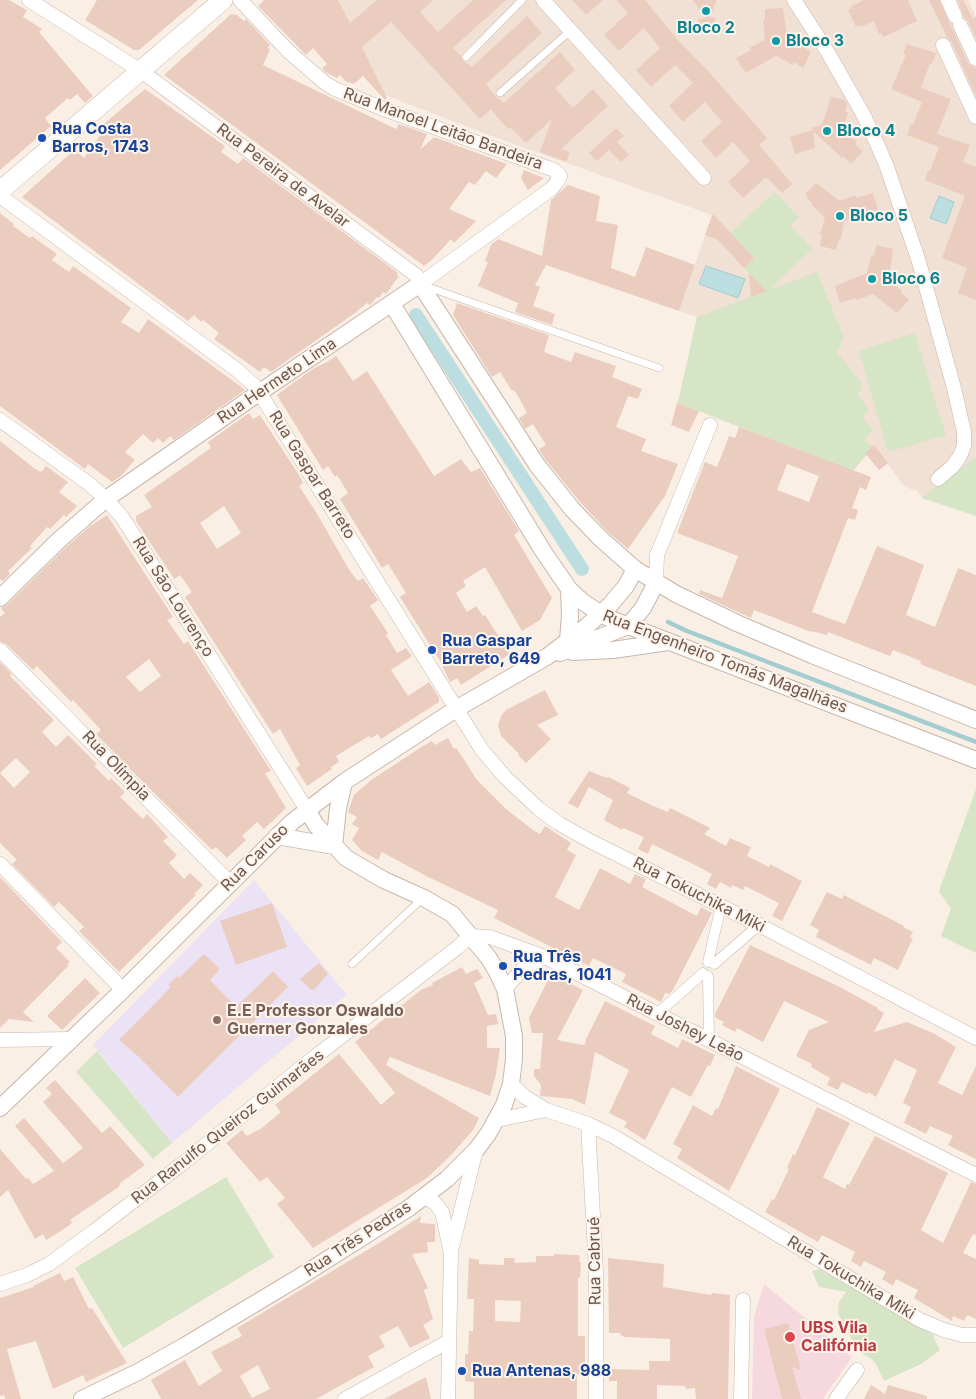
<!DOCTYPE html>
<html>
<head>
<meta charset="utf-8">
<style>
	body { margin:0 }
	canvas { display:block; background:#f9efe5 }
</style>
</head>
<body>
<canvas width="976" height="1399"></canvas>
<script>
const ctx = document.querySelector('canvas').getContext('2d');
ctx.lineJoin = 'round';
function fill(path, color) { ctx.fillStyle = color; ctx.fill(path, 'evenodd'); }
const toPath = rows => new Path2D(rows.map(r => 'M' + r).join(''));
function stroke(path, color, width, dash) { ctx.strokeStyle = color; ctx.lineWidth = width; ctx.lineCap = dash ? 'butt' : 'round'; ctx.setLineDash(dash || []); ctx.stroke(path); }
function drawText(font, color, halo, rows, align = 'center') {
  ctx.font = font + ' Inter,sans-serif'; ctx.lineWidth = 4; ctx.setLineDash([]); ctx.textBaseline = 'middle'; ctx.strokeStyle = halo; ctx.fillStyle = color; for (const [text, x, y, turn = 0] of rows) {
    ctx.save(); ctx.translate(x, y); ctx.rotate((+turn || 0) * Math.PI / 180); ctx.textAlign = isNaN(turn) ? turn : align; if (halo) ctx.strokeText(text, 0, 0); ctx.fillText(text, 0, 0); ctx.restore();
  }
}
fill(toPath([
	[338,0,968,0,976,17,976,516,922,498,917,491,905,487,874,446,853,471,678,403,697,317,679,311,712,215,486,134,385,95]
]), '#f0e1d4');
fill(toPath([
	[254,880,347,995,172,1143,93,1045]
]), '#ece2f5');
fill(toPath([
	[764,1284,852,1357,823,1399,752,1399,754,1317]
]), '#f6d9df');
fill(toPath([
	[775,192,799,217,790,225,812,249,769,290,817,272,844,338,840,342,841,345,836,351,863,385,859,387,862,390,857,394,869,410,862,417,873,430,864,439,872,447,853,471,678,403,697,317,766,291,744,268,754,258,730,233],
	[915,333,935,401,946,435,888,452,859,351],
	[976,457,976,516,922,498],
	[976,789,976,953,941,936,951,909,939,891],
	[97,1051,172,1143,153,1159,76,1072],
	[226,1177,274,1257,123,1348,75,1268],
	[820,1269,934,1335,934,1338,940,1350,921,1364,884,1381,876,1364,872,1359,858,1351,838,1313,839,1302,846,1292,819,1287,812,1271]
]), '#d5e5c5');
const water = toPath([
	[939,196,954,202,946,224,930,218,939,196],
	[706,266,745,279,738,298,699,284,706,266]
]);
fill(water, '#bcdee0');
stroke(water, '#a3cdd0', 1);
stroke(toPath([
	[668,622,687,631,976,742]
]), '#a3cdd0', 4.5);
stroke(toPath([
	[416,315,582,569]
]), '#bcdee0', 14);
fill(toPath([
	[0,0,9,0,27,10,23,17,42,29,39,32,93,96,85,103,77,94,70,100,68,98,45,118,51,126,0,170],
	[97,0,198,0,139,50,134,50,85,20],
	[264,0,338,0,350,23,377,0,433,0,420,12,438,32,473,0,506,0,453,48,461,56,462,60,472,67,527,16,542,33,486,84,496,97,504,103,560,52,575,70,555,88,573,108,593,89,608,106,561,149,570,152,566,162,540,152,552,119,526,143,511,128,509,129,503,124,491,109,480,119,391,22,362,47,387,98,385,100,363,76,354,84,345,81,340,75,337,78,325,72,322,68,327,64,313,48,306,55,258,6],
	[572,0,603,0,586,15],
	[616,0,645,0,676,38,708,71,767,138,759,145,792,184,782,193,766,177,743,198,728,182,750,161,733,142,716,158,701,141,722,122,705,102,683,122,669,106,693,83,675,65,651,87,636,70,660,48,644,28,619,51,604,35,628,13],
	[693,0,717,0,709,18,715,17,716,31,699,32,698,19,705,18],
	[864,0,908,0,917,21,883,37,881,33,879,34,874,21,861,27,860,25,856,27,848,10,852,8,851,6],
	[929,0,939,0,968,63,971,66,976,68,976,96,951,41,947,37],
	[958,0,963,0,973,19,976,17,976,38,968,21,964,17],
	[783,8,787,37,811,52,803,68,794,62,793,65,776,56,746,73,736,58,751,50,749,48,765,40,763,20,765,20,765,9],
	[231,14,237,15,244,21,246,19,270,45,268,48,270,50,263,65,396,129,399,124,427,134,420,150,434,137,507,164,496,178,486,171,475,185,469,182,449,209,476,221,454,243,451,239,433,259,424,266,164,75],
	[907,44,936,53,932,64,930,63,921,88,951,99,937,134,970,145,963,162,976,167,976,300,958,293,967,268,942,258,965,196,925,180,928,170,930,171,939,147,907,135,911,124,913,125,922,102,891,89,906,55,903,54],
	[145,89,225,146,221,152,238,164,243,158,398,273,396,275,399,276,386,294,383,292,379,298,377,297,370,305,367,303,355,313,271,372,264,367,260,372,214,339,219,333,203,320,201,322,194,315,188,321,22,197,74,150,76,150,84,158,103,131,99,128],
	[831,97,845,100,847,104,845,112,848,112,843,130,857,142,855,144,863,151,851,164,844,157,842,158,813,131,815,148,795,154,790,137,813,130,811,128,822,125],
	[616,128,624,136,617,142,629,155,621,162,609,150,597,161,589,153],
	[524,170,544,178,528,190,521,178],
	[816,183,840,201,856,195,857,198,873,193,878,210,862,214,863,217,844,221,841,239,839,239,836,250,820,246,822,235,820,234,825,218,811,204,812,203,807,198,806,193],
	[568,185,600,196,596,221,618,225,611,268,635,277,646,247,695,265,679,311,546,265,535,285,540,287,533,306,555,314,552,325,515,312,518,303,478,286,488,262,485,261,491,245,498,239,542,256,551,200],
	[0,213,14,224,13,226,30,238,32,236,57,254,52,260,69,272,73,266,131,308,121,322,139,333,148,319,240,386,245,390,174,440,170,436,163,443,158,438,153,443,143,434,125,452,135,460,122,475,112,482,88,464,85,469,0,406],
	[713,214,754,258,744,268,717,239,705,235],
	[876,245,893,249,889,279,902,291,901,293,909,300,897,313,873,294,857,300,856,298,840,303,835,286,867,273,871,255,874,256],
	[749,273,767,291,751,297],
	[457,303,549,335,544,352,571,362,575,352,616,366,612,377,642,389,638,399,628,396,616,427,646,439,641,451,678,464,665,496,628,549,608,532,580,502,545,459,539,449,546,445,539,434,533,424,525,429,519,418,527,413,518,396,514,390,512,391,500,372,492,377,453,315],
	[336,356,353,381,367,371,434,476,461,459,471,472,480,468,519,531,514,535,552,598,540,620,522,631,485,567,463,581,466,586,456,593,467,612,476,606,483,616,485,615,510,654,461,685,457,678,450,682,440,661,400,597,406,593,400,583,388,564,382,568,340,499,348,493,337,475,335,477,328,466,323,470,277,395,314,368,327,362],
	[677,403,699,411,689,432,671,425],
	[249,413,253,419,260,415,299,475,303,483,299,486,316,512,350,571,358,581,363,578,378,600,370,606,388,633,386,635,397,653,406,648,412,656,391,670,408,696,429,682,439,698,439,702,381,739,378,734,371,738,369,736,336,756,339,762,331,767,332,769,307,786,296,768,300,765,280,729,273,734,185,597,192,592,180,575,174,579,136,521,136,516,152,507,144,495,211,448,208,442],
	[224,506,241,533,217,549,200,523],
	[739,427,871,477,866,490,860,487,852,508,858,510,855,520,848,518,812,612,845,624,877,546,924,565,906,615,935,627,958,568,976,575,976,686,920,664,921,661,893,650,890,656,828,632,827,635,811,631,811,632,754,610,751,618,699,594,700,590,722,598,738,556,677,533,705,462,717,467,729,436,735,438],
	[787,464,819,476,809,502,777,490],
	[0,441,34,468,41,472,46,466,68,482,59,492,77,506,66,517,64,515,50,529,47,527,30,546,32,548,8,571,10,574,3,581,0,579],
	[874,445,888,463,879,470,865,453],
	[107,515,173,617,167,620,184,644,188,641,271,771,265,773,286,808,264,829,257,822,242,836,246,840,227,858,216,847,212,850,140,779,96,734,101,730,73,700,71,702,37,666,33,670,6,644,0,641,0,617,5,613,1,608,7,605,66,547,89,527],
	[149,659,161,676,140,692,126,677],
	[0,662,12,674,10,676,54,720,42,732,56,747,68,735,97,764,94,766,109,781,111,778,125,792,120,797,143,819,147,814,168,837,163,841,177,855,169,863,184,879,190,873,203,885,194,894,196,895,119,972,79,931,84,927,59,902,54,907,12,864,17,860,0,843,0,773,14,788,30,772,16,758,0,773],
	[545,690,558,715,537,725,551,739,526,763,518,755,519,754,501,736,498,725,501,716,506,710],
	[448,738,454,749,456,748,461,755,477,780,506,809,533,830,540,834,545,826,571,843,567,850,576,855,555,897,579,910,600,868,630,884,635,874,646,879,642,887,697,916,701,907,712,913,673,990,669,994,665,993,661,1002,622,982,626,974,593,958,589,966,494,918,498,910,428,877,382,852,378,860,362,851,352,840,359,828,352,824,357,817,348,812,354,795,371,780,423,746,432,741,435,745],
	[589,771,607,778,608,777,630,788,627,793,651,805,668,812,670,808,710,828,704,834,726,846,730,838,751,847,747,856,769,867,770,864,802,881,782,921,772,916,779,903,745,886,743,890,732,885,731,888,720,882,716,889,707,884,712,874,697,866,652,844,648,854,638,849,644,837,623,828,622,830,604,820,613,800,589,787,578,808,568,803],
	[0,877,62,942,56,948,70,962,67,964,69,965,23,1012,34,1022,9,1019,0,1028],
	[827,892,842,899,844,895,904,926,903,927,913,932,910,937,913,938,898,970,874,958,871,965,816,937,819,930,810,925],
	[272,903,287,947,236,965,220,921],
	[750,945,838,986,878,1008,877,1009,884,1013,874,1032,907,1022,935,1034,956,1047,938,1083,962,1095,976,1066,976,1159,948,1145,953,1136,930,1126,926,1134,904,1123,911,1107,903,1103,917,1070,895,1059,876,1097,868,1092,867,1094,842,1082,838,1090,827,1085,830,1078,811,1067,812,1064,796,1056,809,1030,829,1022,784,1001,763,1042,737,1028,735,1032,722,1025,724,1022,716,1018,715,1014],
	[204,954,220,969,210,980,236,1007,273,971,288,987,178,1097,139,1057,119,1040,171,987,168,985,177,976,179,978],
	[319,963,328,974,314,990,311,990,300,979],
	[462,967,466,974,477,969,483,978,474,983,488,1015,496,1014,498,1024,487,1026,487,1048,500,1048,496,1074,490,1096,390,1057,386,1065,479,1118,474,1129,451,1155,427,1178,313,1248,277,1204,285,1198,267,1177,260,1182,226,1143,242,1130,247,1136,262,1128,281,1112,275,1105,339,1054,381,1105,395,1093,355,1042,421,990,433,985,432,983],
	[551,974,583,990,557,1040,583,1045,585,1044,586,1039,605,1001,655,1026,651,1034,678,1048,682,1039,715,1055,710,1066,708,1065,691,1097,672,1087,645,1140,624,1127,627,1122,609,1113,629,1070,595,1052,585,1105,572,1099,540,1096,541,1085,534,1076,534,1069,540,1069,543,1033,532,1033,529,1018],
	[85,978,100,993,62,1030,47,1016],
	[736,1066,780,1089,729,1191,677,1158,682,1149,673,1144,693,1105,712,1116,716,1108,718,1109],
	[55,1080,102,1133,110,1126,145,1165,119,1184,120,1186,70,1220,72,1223,64,1229,46,1240,43,1234,35,1239,8,1190,0,1197,0,1149,26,1179,28,1178,33,1184,54,1171,15,1126,24,1118,63,1163,83,1148,43,1102,52,1094,46,1088],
	[817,1107,850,1123,823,1177,845,1189,847,1184,849,1185,875,1136,948,1173,921,1230,943,1243,971,1182,976,1184,976,1235,973,1234,963,1253,976,1259,976,1319,967,1315,964,1321,953,1316,952,1321,914,1298,918,1290,896,1279,893,1286,882,1279,886,1272,864,1261,861,1267,851,1261,855,1252,822,1235,818,1242,765,1212,772,1199,774,1200,789,1169,787,1168,793,1154,795,1155],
	[421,1216,420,1223,435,1224,435,1242,427,1242,428,1252,412,1254,428,1288,424,1290,433,1319,423,1325,430,1338,410,1348,398,1326,379,1336,385,1347,368,1356,374,1367,316,1399,161,1399,151,1380,185,1360,199,1386,222,1371,211,1352,242,1336,237,1328,379,1243],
	[258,1365,270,1389,252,1398,240,1376],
	[554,1254,578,1255,580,1256,579,1262,581,1262,580,1278,578,1277,578,1336,585,1336,585,1374,577,1374,577,1399,474,1399,474,1382,465,1381,465,1354,468,1354,469,1331,473,1331,474,1299,467,1299,469,1258,479,1260,479,1264,504,1265,504,1258,515,1258,514,1263,536,1262,536,1256,554,1256],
	[495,1300,521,1301,520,1322,495,1321],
	[608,1258,664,1264,663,1287,711,1295,712,1293,730,1295,728,1399,696,1399,695,1388,686,1389,685,1386,657,1385,657,1399,617,1399,617,1381,609,1381,609,1369,649,1370,649,1361,670,1361,670,1339,625,1337,620,1335,621,1333,609,1333],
	[60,1273,64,1281,73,1277,89,1309,92,1308,127,1363,86,1382,83,1375,53,1389,36,1341,7,1349,21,1399,5,1399,4,1395,0,1396,0,1298,34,1287,33,1286],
	[788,1323,801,1370,792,1367,801,1399,782,1399,764,1329],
	[426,1377,431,1399,384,1399],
	[871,1385,885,1394,888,1385,927,1396,927,1399,864,1399]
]), '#ebcdc0');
const service = toPath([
	[466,57,522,0],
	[500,93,570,31],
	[425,286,659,368],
	[352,964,423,898]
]);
const pedestrian = toPath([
	[708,962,721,906],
	[714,964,759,925],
	[708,976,709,1041],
	[657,1014,703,973]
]);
const minor = toPath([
	[29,0,141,71,417,276,420,284,551,189,557,182,560,176,554,170,386,110,335,89,325,83,288,51,240,0],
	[543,0,704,178],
	[794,0,827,51,863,114,878,146,887,167,919,262,954,388,964,432,964,446,960,456,953,466,938,479],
	[948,0,955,16],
	[960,25,976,59],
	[943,45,976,117],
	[0,196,237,370,256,387,482,750,505,777,539,809,558,823,590,841,759,925,976,1038],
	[0,420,88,483,106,499,122,517,307,810],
	[656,583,657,555,710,425],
	[0,650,230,883],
	[0,864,123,990],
	[505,989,525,966,545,957],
	[0,1040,70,1039],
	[511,1084,525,1097,546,1110,588,1124,613,1136,920,1320,944,1330,962,1335,976,1335],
	[497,1120,546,1110],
	[588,1124,596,1271,596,1399],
	[425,1197,435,1203,442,1212,451,1253,448,1399],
	[452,1247,476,1150],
	[0,1284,27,1275,49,1264,93,1232,182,1164,312,1059,458,947,470,936,490,937,545,957,976,1175],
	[345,1399,449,1341],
	[741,1399,743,1300],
	[836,1399,857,1370]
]);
const tertiary = toPath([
	[392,304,543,551,569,589,583,602,601,614,613,620,976,760],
	[0,598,59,540,106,499,260,392,420,284,537,465,572,509,601,539,635,569,676,594,739,624,812,655,976,720],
	[568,640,570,616,569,589],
	[573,652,613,650,668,642],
	[560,653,628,626,643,608,656,583],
	[277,836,334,846],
	[334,846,338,808,344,782],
	[0,1108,123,990,292,822,344,782,456,709,548,656,587,626,610,605,626,586,635,569],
	[82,1399,138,1372,186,1345,301,1276,409,1208,447,1179,476,1150,488,1134,504,1105,511,1084,514,1059,514,1036,505,989,496,970,488,957,452,914,424,898,384,880,346,858,316,825,307,810]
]);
const secondary = toPath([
	[0,191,223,0]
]);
stroke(service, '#c8b7ac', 8);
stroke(pedestrian, '#c8b7ac', 11);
stroke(minor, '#c8b7ac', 15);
stroke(tertiary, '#c8b7ac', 18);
stroke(secondary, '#cdb8ad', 20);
stroke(service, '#fff', 7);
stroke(pedestrian, '#fff', 10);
stroke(minor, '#fff', 14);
stroke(tertiary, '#fff', 16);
stroke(secondary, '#fff', 19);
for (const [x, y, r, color] of [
	[706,11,5,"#0f9aa8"],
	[776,41,5,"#0f9aa8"],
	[827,131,5,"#0f9aa8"],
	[42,138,5,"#1a4fb4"],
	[840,216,5,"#0f9aa8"],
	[872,279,5,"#0f9aa8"],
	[432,650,5,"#1a4fb4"],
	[503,966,5,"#1a4fb4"],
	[217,1020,5,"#8d6e63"],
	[790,1337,6,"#e0444e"],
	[462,1371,5,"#1a4fb4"]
]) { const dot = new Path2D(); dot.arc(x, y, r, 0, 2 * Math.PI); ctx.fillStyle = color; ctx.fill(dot); stroke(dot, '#fcf4ea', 2); }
drawText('bold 16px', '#0d838f', '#fcf4ea', [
	["Bloco 2",706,28,"center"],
	["Bloco 3",786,41],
	["Bloco 4",837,131],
	["Bloco 5",850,216],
	["Bloco 6",882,279]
], 'left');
drawText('bold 16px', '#164399', '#fcf4ea', [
	["Rua Costa",52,129],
	["Barros, 1743",52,147],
	["Rua Gaspar",442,641],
	["Barreto, 649",442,659],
	["Rua Três",513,957],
	["Pedras, 1041",513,975],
	["Rua Antenas, 988",472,1371]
], 'left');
drawText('16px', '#6e564d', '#fcf4ea', [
	["Rua Manoel Leitão Bandeira",443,129,20],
	["Rua Pereira de Avelar",283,176,37],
	["Rua Hermeto Lima",277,381,-34],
	["Rua Gaspar Barreto",312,475,58],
	["Rua São Lourenço",173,597,58],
	["Rua Engenheiro Tomás Magalhães",725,662,21],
	["Rua Olímpia",116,766,46],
	["Rua Caruso",255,858,-45],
	["Rua Tokuchika Miki",699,895,27],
	["Rua Joshey Leão",685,1028,27],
	["Rua Ranulfo Queiroz Guimarães",228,1127,-38],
	["Rua Três Pedras",358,1239,-33],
	["Rua Cabrué",595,1261,-91],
	["Rua Tokuchika Miki",851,1278,31]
]);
drawText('bold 16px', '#785e54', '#fcf4ea', [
	["E.E Professor Oswaldo",227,1011],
	["Guerner Gonzales",227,1029]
], 'left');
drawText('bold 16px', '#be3a42', '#fcf4ea', [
	["UBS Vila",801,1328],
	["Califórnia",801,1346]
], 'left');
</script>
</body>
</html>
